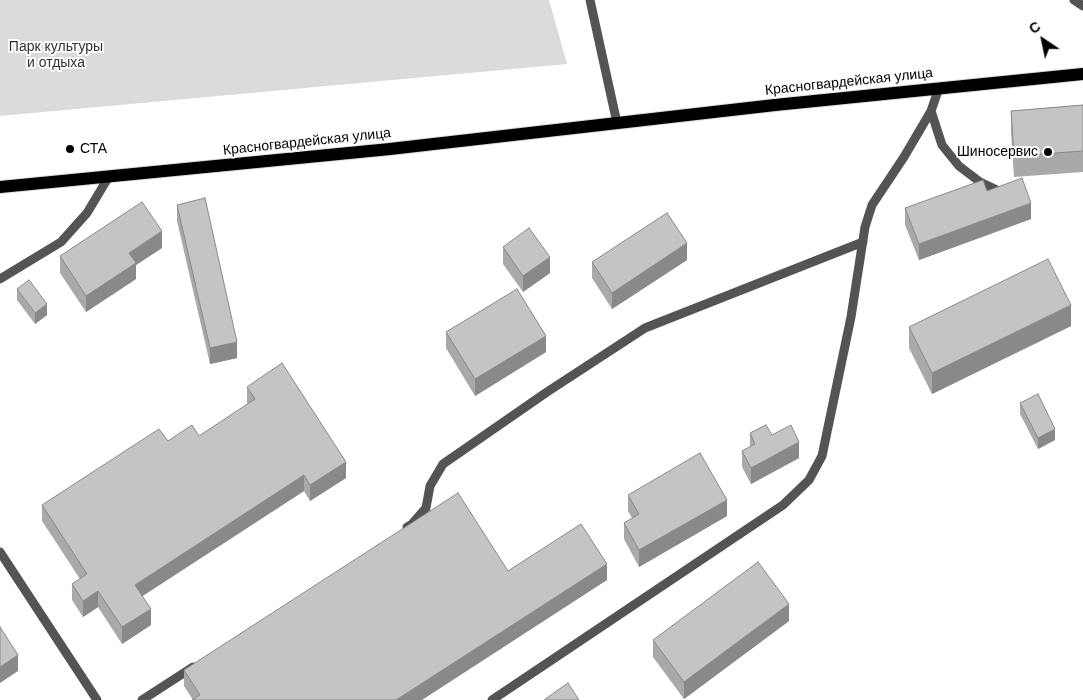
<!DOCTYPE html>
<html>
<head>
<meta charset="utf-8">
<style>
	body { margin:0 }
	#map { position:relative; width:1083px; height:700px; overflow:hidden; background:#fff; font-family:Arial,sans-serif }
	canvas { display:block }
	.north { position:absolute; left:1018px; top:15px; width:50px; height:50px; -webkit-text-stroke:4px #fff; paint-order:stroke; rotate:326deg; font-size:14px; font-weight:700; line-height:20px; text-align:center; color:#000 }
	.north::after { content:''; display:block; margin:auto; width:18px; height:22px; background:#000; clip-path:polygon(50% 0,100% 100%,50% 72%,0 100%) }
</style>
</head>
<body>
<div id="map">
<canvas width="1083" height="700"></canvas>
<div class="north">С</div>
</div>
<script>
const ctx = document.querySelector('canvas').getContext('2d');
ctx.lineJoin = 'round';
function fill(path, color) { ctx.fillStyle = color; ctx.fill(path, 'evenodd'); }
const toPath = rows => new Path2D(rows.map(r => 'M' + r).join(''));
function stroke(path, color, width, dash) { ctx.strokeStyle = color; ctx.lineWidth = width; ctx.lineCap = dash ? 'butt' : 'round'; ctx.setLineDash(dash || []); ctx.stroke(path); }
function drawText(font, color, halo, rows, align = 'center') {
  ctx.font = font + ' Arial,sans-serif'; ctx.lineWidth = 4; ctx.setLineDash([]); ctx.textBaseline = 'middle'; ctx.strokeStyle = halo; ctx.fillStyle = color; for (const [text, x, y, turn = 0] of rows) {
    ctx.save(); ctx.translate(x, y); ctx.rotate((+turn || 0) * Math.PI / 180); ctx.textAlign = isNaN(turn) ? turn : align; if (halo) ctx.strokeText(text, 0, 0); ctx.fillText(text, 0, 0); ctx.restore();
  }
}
fill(toPath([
	[0,0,549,0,567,64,0,116]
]), '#dbdbdb');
const primary = toPath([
	[0,187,390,149,775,105,1083,74]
]);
stroke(primary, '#dbdbdb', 14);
stroke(toPath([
	[590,0,617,123],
	[1074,0,1083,6],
	[939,88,931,111,942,145,959,166,980,182,999,191],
	[0,279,61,242,87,213,108,178],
	[407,527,412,524,426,508,430,486,443,464,547,392,645,328,863,242],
	[0,552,97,700],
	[142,700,193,667],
	[492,700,783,505,809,480,822,456,851,317,865,227,872,205,904,157,931,111]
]), '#545454', 9);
stroke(primary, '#000', 12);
fill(toPath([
	[1083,105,1083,172,1014,177,1011,132,1011,111],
	[987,191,1031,219,919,260,905,225,905,208],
	[177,205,237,358,210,364,177,221],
	[503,247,550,273,523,292,503,264],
	[162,248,136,265,136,279,86,312,60,273,60,256],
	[687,260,612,309,592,278,592,262],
	[17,289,47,315,35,324,17,300],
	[1071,326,932,394,909,348,909,327],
	[446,332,546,352,475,396,446,348],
	[247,387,346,478,310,501,304,491,142,596,151,625,122,644,98,607,83,617,72,600,72,584,80,579,42,521,42,505,168,441,199,436,248,404,247,403],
	[1020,403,1055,440,1038,449,1020,414],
	[750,433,772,435,799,458,751,484,742,467,742,451,750,447],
	[628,495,727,516,639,567,624,539,624,523,632,518,628,511],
	[508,571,607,580,193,700,184,686,184,670],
	[789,621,684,699,653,657,653,640]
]), '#a9a9a9');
fill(toPath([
	[1031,203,1031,219,919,260,919,244],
	[162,231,162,248,136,265,136,279,86,312,86,296,129,253],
	[687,243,687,260,612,309,612,293],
	[550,257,550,273,523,292,523,276],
	[47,304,47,315,35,324,35,313],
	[1071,305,1071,326,932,394,932,373],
	[546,336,546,352,475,396,475,379],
	[237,342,237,358,210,364,210,348],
	[1055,429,1055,440,1038,449,1038,438],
	[799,442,799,458,751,484,751,468],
	[346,462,346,478,310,501,310,485],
	[304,475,304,491,135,601,135,585],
	[727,500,727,516,639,567,639,550],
	[607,564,607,580,422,700,396,700],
	[98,591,98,607,83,617,83,601],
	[789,604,789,621,684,699,684,682],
	[151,609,151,625,122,644,122,627],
	[18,655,18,671,0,683,0,667]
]), '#898989');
const building = toPath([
	[1083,105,1083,151,1014,156,1011,111,1083,105],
	[1022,178,1031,203,919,244,905,208,983,180,987,191,1022,178],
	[205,198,237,342,210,348,177,205,205,198],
	[142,202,162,231,129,253,136,263,86,296,60,256,142,202],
	[667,213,687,243,612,293,592,262,667,213],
	[529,228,550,257,523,276,503,247,529,228],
	[1048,259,1071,305,932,373,909,327,1048,259],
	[29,280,47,304,35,313,17,289,29,280],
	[517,289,546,336,475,379,446,332,517,289],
	[282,363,346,462,310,485,304,475,135,585,151,609,122,627,98,591,83,601,72,584,87,574,42,505,159,429,168,441,192,425,199,436,255,399,247,387,282,363],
	[1038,394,1055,429,1038,438,1020,403,1038,394],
	[766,425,772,435,791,425,799,442,751,468,742,451,755,444,750,433,766,425],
	[700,453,727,500,639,550,624,523,639,514,628,495,700,453],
	[458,493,508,571,581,524,607,564,396,700,192,700,200,695,184,670,458,493],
	[758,562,789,604,684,682,653,640,758,562],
	[0,627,18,655,0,667,0,627],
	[568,683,579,700,544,700,568,683]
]);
fill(building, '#c4c4c4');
stroke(building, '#898989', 1);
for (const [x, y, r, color] of [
	[70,149,5,"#000"],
	[1048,152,5,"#000"]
]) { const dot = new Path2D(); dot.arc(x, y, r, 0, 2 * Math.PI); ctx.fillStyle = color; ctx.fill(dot); stroke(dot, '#fff', 2); }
drawText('14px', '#323232', '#fff', [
	["Парк культуры",56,47],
	["и отдыха",56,63]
]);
drawText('14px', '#000', '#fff', [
	["Красногвардейская улица",849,82,-6],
	["Красногвардейская улица",307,142,-6]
]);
drawText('14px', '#000', '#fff', [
	["СТА",80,149],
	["Шиносервис",1038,152,"right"]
], 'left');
</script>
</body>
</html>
